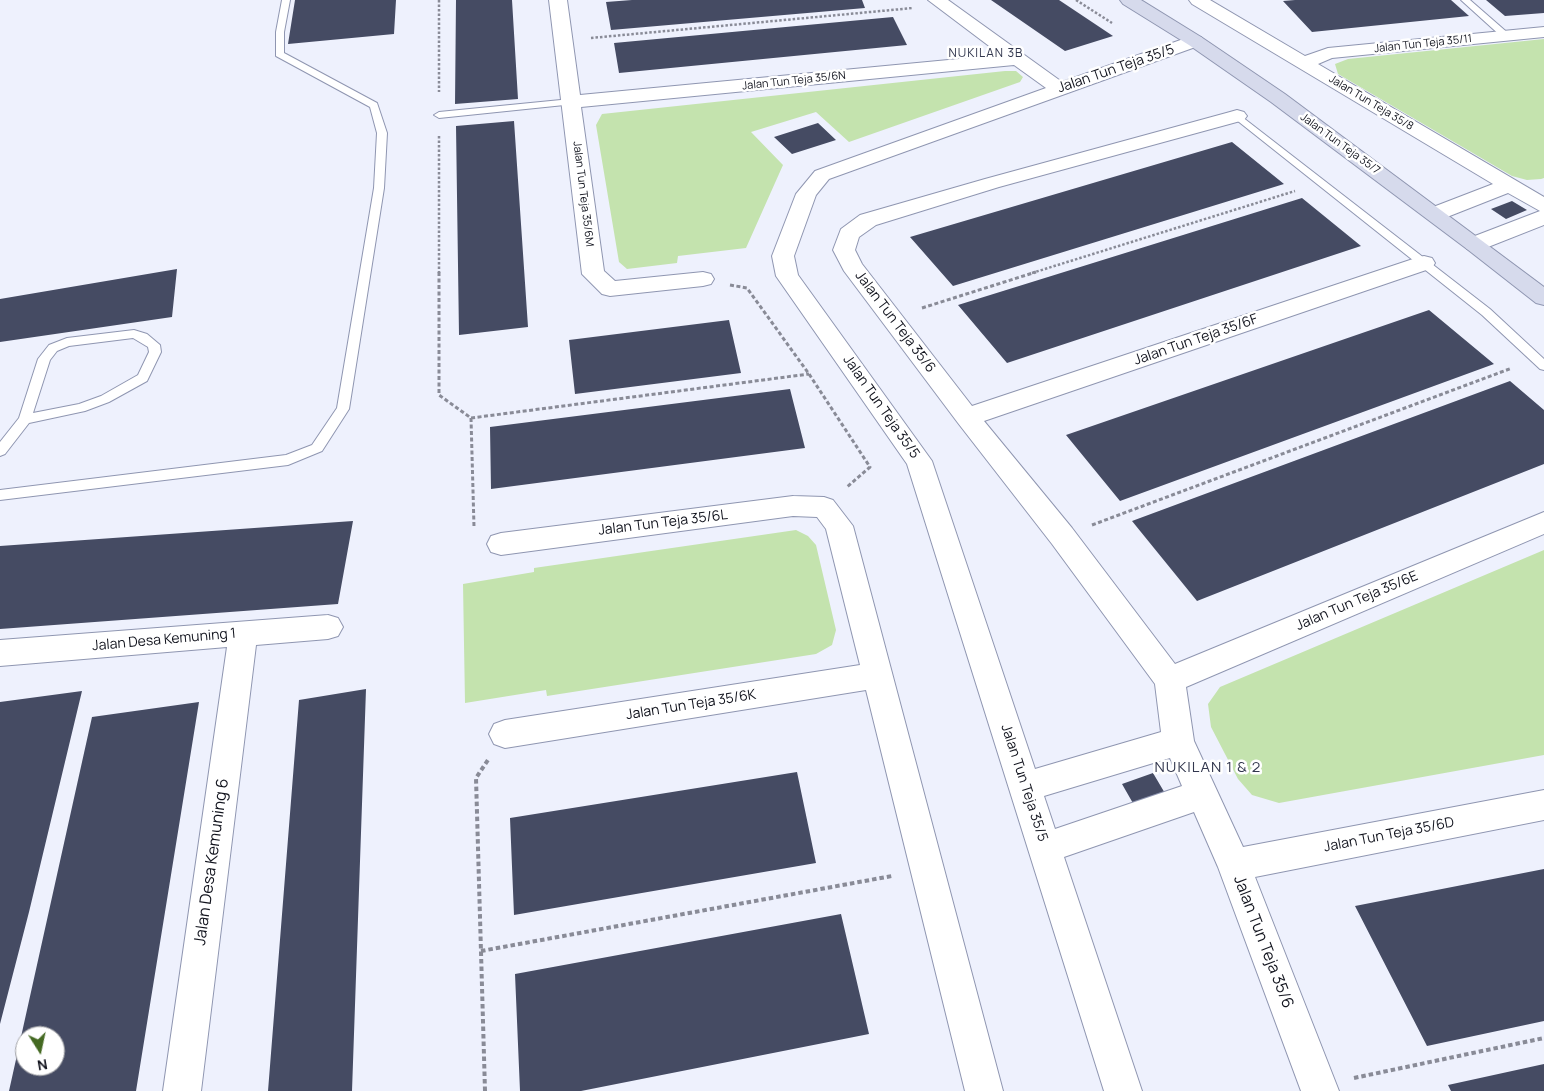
<!DOCTYPE html>
<html>
<head>
<meta charset="utf-8">
<style>
	body { margin:0 }
	#map { position:relative; width:1544px; height:1091px; overflow:hidden; background:#eef1fd; font-family:Manrope,sans-serif }
	canvas { display:block }
	.north { position:absolute; left:15px; top:1026px; width:50px; height:50px; box-sizing:border-box; background:#fff; border:1px solid #a0a1a5; border-radius:50%; rotate:170deg; font-size:14px; font-weight:700; line-height:20px; text-align:center; color:#11131d }
	.north::after { content:''; display:block; margin:auto; width:18px; height:22px; background:#446922; clip-path:polygon(50% 0,100% 100%,50% 72%,0 100%) }
</style>
</head>
<body>
<div id="map">
<canvas width="1544" height="1091"></canvas>
<div class="north">N</div>
</div>
<script>
const ctx = document.querySelector('canvas').getContext('2d');
ctx.lineJoin = 'round';
function fill(path, color) { ctx.fillStyle = color; ctx.fill(path, 'evenodd'); }
const toPath = rows => new Path2D(rows.map(r => 'M' + r).join(''));
function stroke(path, color, width, dash) { ctx.strokeStyle = color; ctx.lineWidth = width; ctx.lineCap = dash ? 'butt' : 'round'; ctx.setLineDash(dash || []); ctx.stroke(path); }
function drawText(font, color, halo, rows, align = 'center') {
  ctx.font = font + ' Manrope,sans-serif'; ctx.lineWidth = 5; ctx.setLineDash([]); ctx.textBaseline = 'middle'; ctx.strokeStyle = halo; ctx.fillStyle = color; for (const [text, x, y, turn = 0] of rows) {
    ctx.save(); ctx.translate(x, y); ctx.rotate((+turn || 0) * Math.PI / 180); ctx.textAlign = isNaN(turn) ? turn : align; if (halo) ctx.strokeText(text, 0, 0); ctx.fillText(text, 0, 0); ctx.restore();
  }
}
fill(toPath([
	[1544,39,1544,178,1541,179,1527,180,1512,176,1338,74,1335,64,1348,59],
	[1005,71,1016,71,1023,77,1020,82,849,142,816,112,751,132,783,165,746,248,678,256,677,263,627,269,619,262,596,125,602,114],
	[796,530,808,536,816,545,836,630,832,645,816,654,547,696,546,690,465,703,463,584,534,572,534,568],
	[1544,550,1544,755,1279,803,1252,795,1238,779,1211,727,1208,704,1220,687]
]), '#c4e3ae');
fill(toPath([
	[295,0,396,0,394,34,288,44],
	[456,0,512,0,518,99,455,104],
	[632,0,862,0,865,8,611,30,606,2],
	[991,0,1059,0,1113,36,1065,51],
	[1295,0,1451,0,1469,16,1312,32,1283,1],
	[1486,0,1544,0,1544,13,1505,16],
	[893,17,907,45,619,73,614,43],
	[514,121,528,327,459,335,456,126],
	[818,123,836,140,792,154,774,137],
	[1232,142,1284,184,953,286,910,237],
	[1302,198,1361,246,1007,363,958,305],
	[1512,201,1527,210,1506,219,1491,209],
	[177,269,172,317,0,342,0,299],
	[1429,310,1494,364,1120,501,1066,435],
	[729,320,741,373,575,394,569,340],
	[1510,381,1544,410,1544,464,1197,601,1132,521],
	[790,389,805,448,491,489,490,427],
	[353,521,338,604,0,629,0,546],
	[366,689,352,1091,268,1091,299,700],
	[82,691,29,912,0,1024,0,702],
	[199,702,136,1091,9,1091,92,717],
	[25,1036,55,1036,55,1066,25,1066],
	[797,772,816,863,514,915,510,818],
	[1153,773,1166,795,1134,805,1122,784],
	[1544,869,1544,1021,1427,1046,1355,906],
	[841,914,869,1034,581,1091,520,1091,515,974],
	[1544,1064,1544,1091,1451,1091,1448,1085]
]), '#454b63');
const lane = toPath([
	[282,0,290,0,284,32,284,53,377,103,387,133,384,188,349,409,322,451,288,465,0,500,0,490,286,455,312,445,337,408,374,188,377,133,370,107,276,56,276,32,282,0],
	[1461,0,1470,0,1509,34,1509,38,1503,38,1461,0],
	[571,99,576,102,574,104,439,118,434,115,439,112,571,99],
	[1237,113,1490,309,1544,359,1544,370,1540,369,1482,315,1234,118,1232,116,1237,113],
	[134,330,147,334,160,345,161,352,147,381,109,402,85,411,29,423,5,454,0,456,0,442,19,418,38,359,49,345,67,338,134,330],
	[133,338,148,347,149,352,138,375,101,396,79,404,33,413,50,360,57,351,69,346,133,338]
]);
const street = toPath([
	[549,0,567,0,580,95,1001,55,928,0,948,0,1062,82,1189,37,1195,36,1201,37,1204,41,1201,45,829,179,816,195,794,256,798,275,932,461,1035,769,1161,732,1155,684,1052,544,958,423,844,271,833,250,841,229,860,215,985,179,1230,112,1237,110,1244,112,1247,116,1244,120,999,187,876,225,859,237,855,250,862,264,972,406,1416,258,1424,256,1432,258,1435,263,1432,268,984,421,1072,528,1175,664,1544,512,1544,534,1186,687,1194,741,1243,847,1544,790,1544,820,1255,877,1339,1091,1301,1091,1218,867,1194,812,1064,857,1142,1091,1104,1091,907,464,776,276,772,256,796,194,815,171,1046,88,1014,65,581,107,604,271,615,281,703,272,711,274,714,279,711,284,703,286,610,296,602,294,582,274,549,0],
	[1170,758,1182,786,1055,829,1044,796,1170,758],
	[1189,0,1210,0,1305,56,1328,48,1544,27,1544,37,1332,58,1318,64,1544,197,1544,225,1483,249,1475,251,1467,249,1464,244,1467,239,1540,211,1508,193,1442,219,1435,220,1428,219,1424,214,1428,209,1493,184,1192,4,1189,0],
	[793,496,824,497,833,500,853,526,1003,1091,965,1091,866,690,505,748,494,744,489,734,494,724,505,720,860,665,826,529,817,517,793,516,501,555,491,552,487,544,491,536,501,533,793,496],
	[328,615,338,618,343,627,338,636,328,639,256,645,201,1091,163,1091,227,647,0,666,0,640,328,615]
]);
const secondary = toPath([
	[1120,0,1141,0,1201,37,1285,94,1544,287,1544,305,1536,303,1467,249,1271,102,1189,45,1123,4,1120,0]
]);
stroke(lane, '#8f96b1', 2);
stroke(street, '#8f96b1', 2);
stroke(secondary, '#8f96b1', 2);
stroke(toPath([
	[439,0,439,92],
	[1076,0,1112,23],
	[591,38,913,8],
	[439,136,439,273],
	[1032,273,1295,191]
]), '#898b97', 2.5, [2.5, 2]);
stroke(toPath([
	[439,272,439,395,471,418,809,374],
	[730,285,747,288,809,374,870,467,847,487],
	[922,308,1036,272],
	[471,418,474,527],
	[1092,525,1512,368]
]), '#898b97', 3, [4, 2.5]);
stroke(toPath([
	[481,951,892,876],
	[1354,1078,1544,1038],
	[485,1091,476,778,488,760]
]), '#898b97', 4, [4.5, 3]);
fill(lane, '#fff');
fill(street, '#fff');
fill(secondary, '#d6daec');
drawText('11px', '#11131d', '#fff', [
	["Jalan Tun Teja 35/11",1423,44,-6],
	["Jalan Tun Teja 35/6N",794,81,-6],
	["Jalan Tun Teja 35/8",1371,103,31],
	["Jalan Tun Teja 35/7",1340,144,36],
	["Jalan Tun Teja 35/6M",583,194,83]
]);
ctx.letterSpacing = '1px';
drawText('12px', '#32374e', '#fff', [
	["NUKILAN 3B",986,54]
]);
ctx.letterSpacing = '0px';
drawText('14px', '#11131d', '#fff', [
	["Jalan Tun Teja 35/5",1116,69,-19],
	["Jalan Tun Teja 35/6",895,322,53],
	["Jalan Tun Teja 35/6F",1196,340,-19],
	["Jalan Tun Teja 35/5",881,407,55],
	["Jalan Tun Teja 35/6L",663,523,-7],
	["Jalan Tun Teja 35/6E",1357,601,-23],
	["Jalan Desa Kemuning 1",164,640,-5],
	["Jalan Tun Teja 35/6K",691,705,-9],
	["Jalan Tun Teja 35/5",1024,783,72],
	["Jalan Tun Teja 35/6D",1389,835,-11]
]);
ctx.letterSpacing = '1px';
drawText('15px', '#32374e', '#fff', [
	["NUKILAN 1 & 2",1208,768]
]);
ctx.letterSpacing = '0px';
drawText('16px', '#11131d', '#fff', [
	["Jalan Desa Kemuning 6",212,862,-82],
	["Jalan Tun Teja 35/6",1263,942,69]
]);
</script>
</body>
</html>
